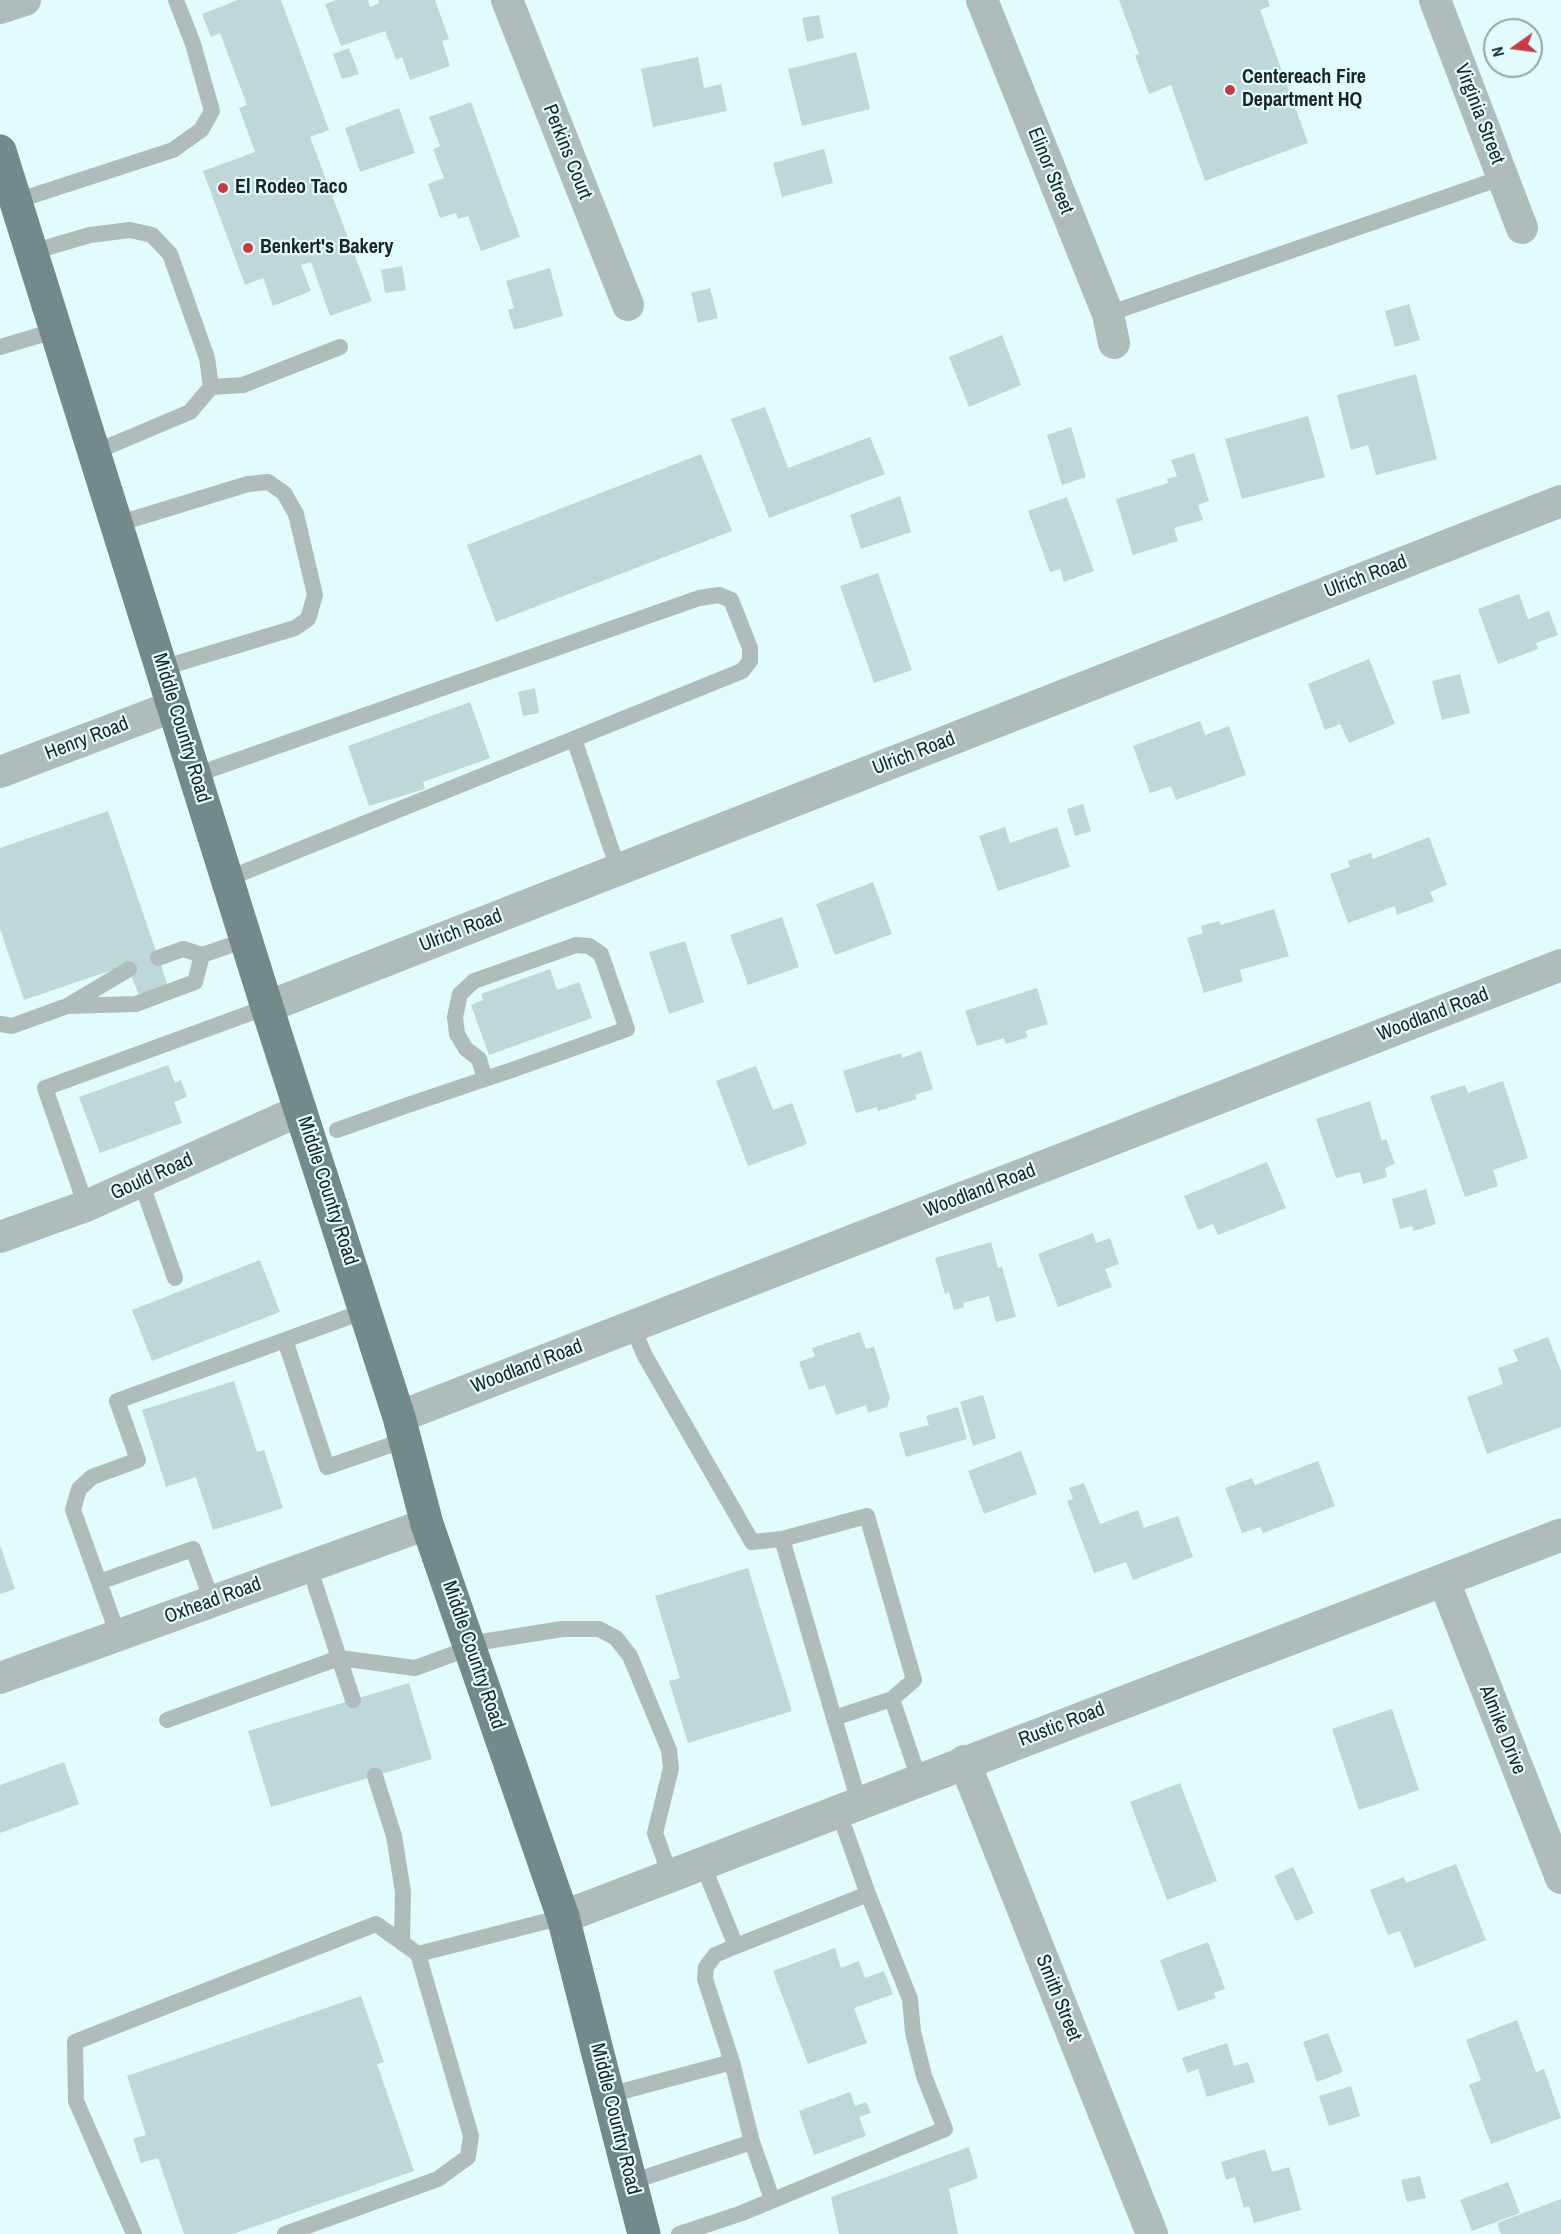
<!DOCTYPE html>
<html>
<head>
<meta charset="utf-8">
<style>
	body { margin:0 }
	#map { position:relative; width:1561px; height:2234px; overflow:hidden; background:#e2fcfe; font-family:"Archivo Narrow",sans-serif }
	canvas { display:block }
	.north { position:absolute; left:1483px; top:18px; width:60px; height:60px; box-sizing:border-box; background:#e2fcfe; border:2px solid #92a6a7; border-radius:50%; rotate:256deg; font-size:16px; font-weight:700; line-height:24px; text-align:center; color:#1a2424 }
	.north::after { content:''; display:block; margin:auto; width:21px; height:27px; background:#ca3a43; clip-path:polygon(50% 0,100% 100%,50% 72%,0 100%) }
</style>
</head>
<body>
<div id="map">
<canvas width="1561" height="2234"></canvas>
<div class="north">N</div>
</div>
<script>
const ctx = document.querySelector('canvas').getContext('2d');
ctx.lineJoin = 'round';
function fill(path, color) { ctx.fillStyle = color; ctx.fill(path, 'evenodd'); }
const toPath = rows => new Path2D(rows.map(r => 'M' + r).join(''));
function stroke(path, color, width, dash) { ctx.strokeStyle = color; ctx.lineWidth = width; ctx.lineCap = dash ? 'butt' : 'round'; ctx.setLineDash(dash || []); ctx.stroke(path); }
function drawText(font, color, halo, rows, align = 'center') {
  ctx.font = font + ' "Archivo Narrow",sans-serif'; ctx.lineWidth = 4.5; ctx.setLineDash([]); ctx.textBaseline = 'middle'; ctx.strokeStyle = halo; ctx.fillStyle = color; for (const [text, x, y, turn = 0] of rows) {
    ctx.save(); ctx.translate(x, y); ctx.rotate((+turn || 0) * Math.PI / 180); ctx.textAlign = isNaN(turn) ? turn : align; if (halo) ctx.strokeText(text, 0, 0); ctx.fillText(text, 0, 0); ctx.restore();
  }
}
fill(toPath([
	[238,0,281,0,329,130,310,137,372,301,330,316,311,262,301,265,311,291,273,306,263,278,245,285,203,171,255,152,239,108,247,105,220,33,211,37,202,14],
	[336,0,368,0,370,7,379,3,378,0,435,0,449,39,442,41,450,66,410,80,402,57,396,60,385,31,341,46,325,4],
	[1119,0,1268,0,1270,6,1260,10,1308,143,1205,181,1171,85,1149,94,1135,55,1139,54],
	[819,15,824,38,807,42,802,18],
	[349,48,359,74,342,79,333,54],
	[856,52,870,109,802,126,788,69],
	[698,57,704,88,721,84,727,111,653,127,641,69],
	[471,102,520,237,481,251,468,216,458,219,456,213,440,218,428,184,444,178,433,149,440,146,429,117],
	[399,108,415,153,360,172,345,128],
	[824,149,833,183,782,197,773,163],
	[402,266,406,290,385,293,381,270],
	[550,268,563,316,514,330,508,310,514,308,506,281],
	[710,288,718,318,698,323,691,293],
	[1409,304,1420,340,1395,347,1385,311],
	[1002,335,1021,385,969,407,949,357],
	[1416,374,1437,459,1376,475,1368,445,1351,450,1337,395],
	[765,407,788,468,870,437,885,474,769,518,731,419],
	[1308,416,1325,477,1242,499,1225,439],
	[1071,427,1086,477,1062,485,1047,435],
	[1194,453,1209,501,1198,505,1203,520,1174,528,1178,541,1133,555,1116,499,1168,483,1167,479,1177,476,1171,460],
	[701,454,732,531,496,622,467,545],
	[900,496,911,532,861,549,850,515],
	[1067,497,1094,571,1064,582,1060,569,1050,572,1028,511],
	[878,573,912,670,874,683,840,586],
	[1519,594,1528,619,1549,611,1558,635,1536,643,1538,649,1498,664,1478,609],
	[1369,659,1395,724,1349,743,1340,724,1325,730,1308,684],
	[1460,674,1470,713,1442,720,1432,681],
	[535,688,539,713,523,716,518,692],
	[470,702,490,758,423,782,425,789,369,806,348,746],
	[1200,721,1205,735,1229,726,1246,775,1176,800,1171,786,1150,793,1133,746],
	[1083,804,1091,831,1075,836,1067,809],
	[108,811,169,989,140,998,127,965,24,1000,0,929,0,848],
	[1005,827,1010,843,1057,827,1070,867,998,891,979,836],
	[1429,837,1447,885,1430,892,1434,901,1397,915,1395,906,1348,923,1330,874,1350,867,1348,861,1371,853,1373,859],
	[873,882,892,934,835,955,816,904],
	[1274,909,1289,956,1240,970,1243,981,1204,993,1187,938,1203,933,1201,926,1219,921,1221,925],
	[782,917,799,967,748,985,730,935],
	[685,941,704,1002,669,1014,649,952],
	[550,969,557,990,579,982,592,1018,489,1055,471,1005,483,1000,481,994],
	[1037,988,1048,1024,1025,1031,1028,1037,1006,1044,1004,1038,977,1046,965,1011],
	[921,1051,933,1089,915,1095,917,1099,878,1111,877,1107,856,1113,843,1071,901,1053,902,1058],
	[168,1065,175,1083,181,1080,187,1097,174,1102,182,1123,100,1153,79,1097],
	[756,1066,773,1110,792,1103,807,1144,748,1166,716,1081],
	[1503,1081,1528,1158,1493,1170,1498,1186,1465,1197,1430,1096,1465,1085,1468,1093],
	[1370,1101,1382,1141,1386,1139,1395,1164,1385,1168,1387,1177,1363,1184,1360,1172,1336,1178,1316,1119],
	[1267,1162,1286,1208,1218,1235,1213,1224,1198,1230,1184,1196],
	[1426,1189,1436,1224,1414,1231,1412,1226,1400,1229,1392,1199],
	[1093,1233,1096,1243,1110,1238,1119,1264,1105,1269,1112,1287,1058,1307,1038,1254],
	[991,1242,998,1268,1002,1267,1016,1317,996,1322,989,1296,963,1303,964,1307,954,1310,949,1292,945,1294,935,1258],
	[260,1260,280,1312,152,1361,132,1310],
	[860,1332,866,1349,874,1347,890,1398,887,1407,868,1413,866,1405,836,1415,825,1385,809,1390,799,1362,815,1356,812,1348],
	[1548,1337,1561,1371,1561,1427,1487,1454,1467,1397,1503,1384,1498,1368,1518,1361,1513,1350],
	[234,1381,257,1452,264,1450,283,1508,213,1530,196,1477,166,1487,142,1410],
	[983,1395,996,1438,973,1446,960,1402],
	[958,1407,967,1439,906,1457,899,1433,929,1425,926,1416],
	[1021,1451,1037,1494,984,1514,968,1471],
	[1318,1461,1335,1506,1263,1533,1260,1527,1242,1533,1225,1488,1252,1478,1255,1485],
	[1084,1483,1100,1524,1138,1510,1144,1528,1178,1516,1193,1557,1133,1580,1126,1562,1094,1573,1067,1501,1073,1499,1069,1488],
	[0,1545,15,1589,0,1594],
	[748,1568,792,1711,688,1743,669,1681,680,1678,655,1596],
	[409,1683,432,1759,271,1807,248,1731],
	[1392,1709,1419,1790,1359,1810,1332,1729],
	[64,1762,79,1804,0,1833,0,1785],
	[1180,1783,1217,1881,1167,1900,1130,1802],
	[1456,1864,1486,1940,1415,1968,1400,1931,1388,1935,1370,1890,1404,1877,1406,1883],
	[1293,1867,1314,1913,1296,1921,1274,1876],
	[1208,1942,1225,1989,1214,1993,1216,1998,1178,2011,1160,1960],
	[835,1948,841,1968,859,1961,865,1978,884,1971,893,1994,854,2008,867,2043,808,2064,773,1971],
	[361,1996,384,2062,377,2064,414,2171,233,2234,184,2234,158,2158,141,2163,133,2139,146,2135,127,2076],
	[1517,2020,1536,2072,1544,2069,1561,2118,1491,2144,1469,2085,1481,2080,1466,2040],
	[1328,2033,1343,2072,1317,2082,1303,2042],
	[1227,2043,1234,2066,1248,2062,1255,2082,1207,2097,1198,2069,1187,2073,1182,2058],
	[1351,2086,1360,2116,1329,2126,1319,2096],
	[850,2092,855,2106,866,2102,871,2113,859,2117,866,2136,814,2155,799,2111],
	[969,2147,978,2178,949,2189,958,2234,839,2234,831,2197],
	[1265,2149,1272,2172,1289,2167,1301,2210,1254,2223,1249,2206,1244,2208,1235,2177,1226,2180,1221,2162],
	[1420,2176,1426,2198,1407,2202,1401,2180],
	[1508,2182,1520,2213,1472,2231,1460,2200],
	[1561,2199,1561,2234,1501,2234,1497,2223]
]), '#bed8da');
stroke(toPath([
	[16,201,173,150,201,130,212,111,193,44,176,0],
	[32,252,90,235,130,230,152,235,170,254,207,358,211,387,190,412,95,452],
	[1108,314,1504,177],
	[0,347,57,330],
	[211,387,243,385,340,347],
	[117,524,248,484,268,482,284,493,296,514,315,595,308,619,295,628,162,668],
	[574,739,618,869],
	[195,775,699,598,719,595,731,600,750,648,750,661,742,671,227,879],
	[158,958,183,949,202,955],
	[67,1006,136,1004,195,982,202,955,246,940],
	[0,1024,12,1026,67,1006,129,969],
	[337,1130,405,1106,485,1079,512,1070,627,1029,601,954,589,946,576,945,474,981,460,994,455,1017,457,1034,466,1049,479,1059,485,1079],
	[141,1182,175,1278],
	[86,1206,45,1088,267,1007],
	[632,1326,645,1356,752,1542,782,1539],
	[285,1340,327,1467,405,1440],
	[309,1566,339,1658,415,1668,470,1648],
	[99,1582,118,1635],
	[212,1601,193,1549,99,1582,73,1510,79,1489,92,1477,138,1460,117,1401,365,1311],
	[469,1644,562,1629,599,1629,616,1638,630,1656,669,1750,671,1768,655,1833,670,1875],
	[834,1718,782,1539,867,1516,914,1680,892,1699],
	[167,1720,339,1658,353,1700],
	[375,1776,394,1836,403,1892,402,1943],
	[859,1802,834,1718,892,1699,919,1779],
	[838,1810,868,1894],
	[418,1954,563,1917],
	[732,2062,705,1979,706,1967,715,1955,736,1946],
	[609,2095,732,2062,752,2142],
	[631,2182,752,2142,772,2199],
	[134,2234,76,2101,75,2042,376,1924,418,1954,471,2136,468,2157,438,2179,285,2234],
	[679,2234,742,2213,945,2129,924,2076,913,2032,910,1999,868,1894,736,1946,702,1863]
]), '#b0bbbc', 16);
stroke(toPath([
	[507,0,628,305],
	[982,0,1108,314,1114,343],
	[1435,0,1522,228],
	[0,8,25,0],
	[0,772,174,706],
	[267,1007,1561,501],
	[0,1237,86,1206,301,1110],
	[399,1417,1561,965],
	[1444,1581,1561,1878],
	[0,1678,427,1524],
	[964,1761,1152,2234]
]), '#b0bbbc', 32);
stroke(toPath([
	[563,1917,1561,1535]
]), '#b0bbbc', 33);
stroke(toPath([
	[0,151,267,1007,399,1417,427,1524,563,1917,644,2234]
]), '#74898a', 33);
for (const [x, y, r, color] of [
	[1230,90,6,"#ca3a43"],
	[223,188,6,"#ca3a43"],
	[248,248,6,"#ca3a43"]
]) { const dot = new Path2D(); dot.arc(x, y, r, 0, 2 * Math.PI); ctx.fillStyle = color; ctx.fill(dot); stroke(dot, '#e2fcfe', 2); }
drawText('bold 20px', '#1a2424', '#e2fcfe', [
	["Centereach Fire",1242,78],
	["Department HQ",1242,101],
	["El Rodeo Taco",235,188],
	["Benkert's Bakery",260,248]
], 'left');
drawText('20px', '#1a2424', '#e2fcfe', [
	["Virginia Street",1479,114,69],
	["Perkins Court",567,152,68],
	["Elinor Street",1050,171,68],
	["Ulrich Road",1366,577,-21],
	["Middle Country Road",181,728,73],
	["Henry Road",87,739,-21],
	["Ulrich Road",914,754,-21],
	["Ulrich Road",461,931,-21],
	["Woodland Road",1433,1015,-21],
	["Gould Road",152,1177,-24],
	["Middle Country Road",327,1191,72],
	["Woodland Road",980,1191,-21],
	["Woodland Road",527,1367,-21],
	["Oxhead Road",213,1601,-20],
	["Middle Country Road",473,1655,71],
	["Rustic Road",1062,1725,-21],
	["Almike Drive",1502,1730,68],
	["Smith Street",1058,1998,68],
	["Middle Country Road",615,2119,76]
]);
</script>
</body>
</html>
